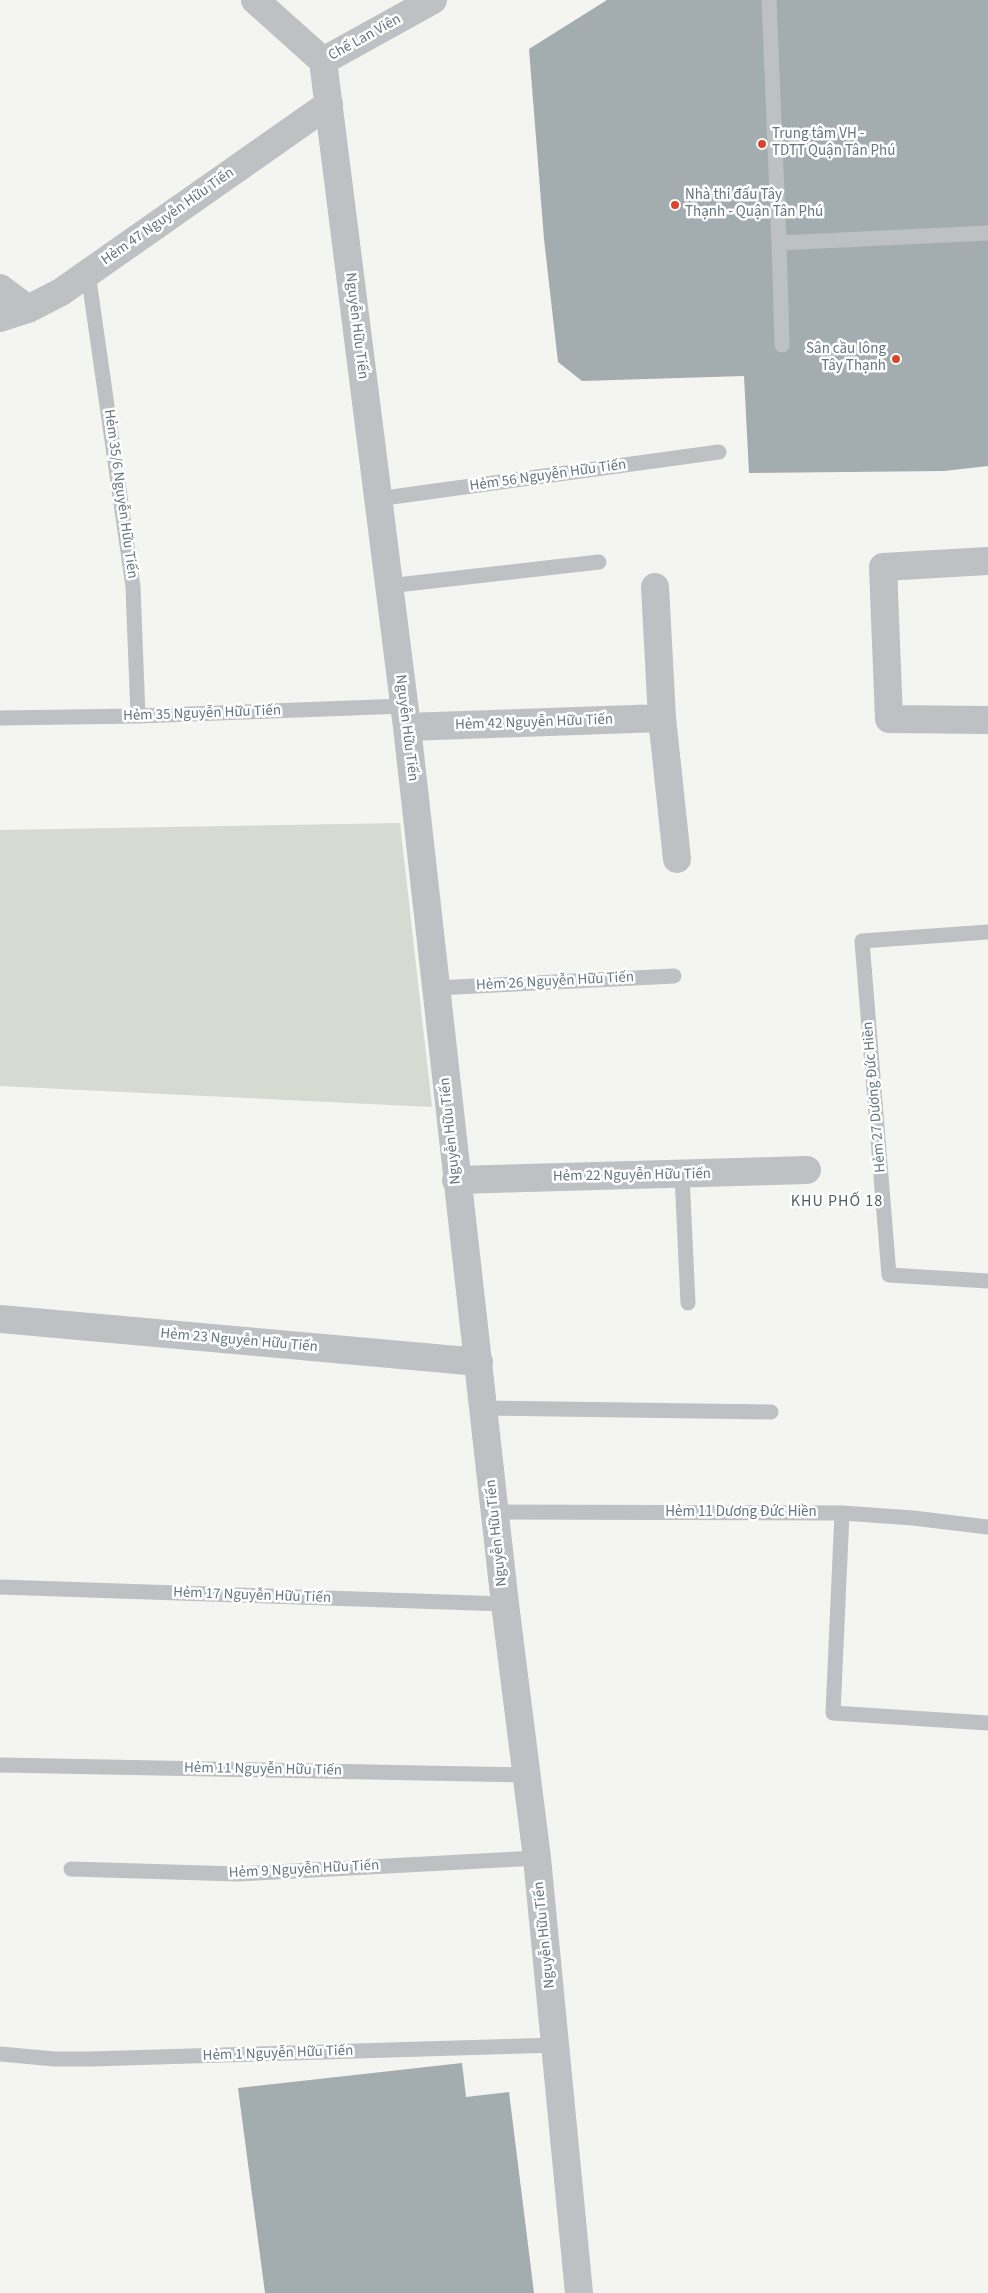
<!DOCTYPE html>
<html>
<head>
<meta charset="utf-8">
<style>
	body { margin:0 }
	canvas { display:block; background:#f4f4f0 }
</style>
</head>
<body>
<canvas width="988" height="2293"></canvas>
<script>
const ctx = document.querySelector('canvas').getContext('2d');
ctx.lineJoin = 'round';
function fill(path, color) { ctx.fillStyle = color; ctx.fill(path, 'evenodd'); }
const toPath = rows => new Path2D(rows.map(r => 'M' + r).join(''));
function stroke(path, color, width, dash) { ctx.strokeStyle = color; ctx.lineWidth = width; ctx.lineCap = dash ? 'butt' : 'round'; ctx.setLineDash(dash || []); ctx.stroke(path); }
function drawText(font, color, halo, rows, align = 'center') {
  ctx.font = font + ' "Source Sans 3",sans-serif'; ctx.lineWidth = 5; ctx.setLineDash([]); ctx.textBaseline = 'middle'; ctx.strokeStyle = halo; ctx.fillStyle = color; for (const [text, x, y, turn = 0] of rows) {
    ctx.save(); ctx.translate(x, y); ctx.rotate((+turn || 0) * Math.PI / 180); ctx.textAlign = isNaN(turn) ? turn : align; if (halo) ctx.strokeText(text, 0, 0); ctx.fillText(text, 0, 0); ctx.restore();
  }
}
fill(toPath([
	[400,823,432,1107,0,1086,0,830]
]), '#d6dad1');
fill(toPath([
	[607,0,988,0,988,466,944,471,749,473,744,376,582,381,558,362,544,239,529,49],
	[462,2063,466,2097,509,2092,534,2293,265,2293,238,2088]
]), '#a3adb0');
stroke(toPath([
	[769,0,779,243,988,233],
	[779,243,782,345],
	[88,273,133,587,138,716],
	[377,499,719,452],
	[388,586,599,562],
	[0,718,138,716,404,706],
	[988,932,862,941,889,1275,988,1281],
	[436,988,674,976],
	[682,1175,688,1303],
	[483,1408,771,1412],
	[494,1512,842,1513,913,1518,988,1527],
	[842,1513,833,1713,988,1723],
	[0,1587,505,1604],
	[0,1765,527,1775],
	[71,1869,238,1874,537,1858],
	[0,2054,55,2059,91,2059,556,2045]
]), '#bdc1c4', 15);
stroke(toPath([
	[255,0,323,61,407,727,505,1604,537,1858,579,2293],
	[323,61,433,0],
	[0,288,28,309],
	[0,318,28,309,61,292,329,104],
	[988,561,883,567,889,719,988,720],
	[655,587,662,718,677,859],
	[407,727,662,718],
	[456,1180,807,1170],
	[0,1319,479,1362]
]), '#bdc1c4', 28);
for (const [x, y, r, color] of [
	[762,144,5,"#d8452c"],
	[675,205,5,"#d8452c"],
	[896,359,5,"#d8452c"]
]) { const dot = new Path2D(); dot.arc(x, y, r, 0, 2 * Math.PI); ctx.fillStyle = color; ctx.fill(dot); stroke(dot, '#fff', 2); }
drawText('15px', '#64767f', '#fff', [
	["Chế Lan Viên",365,38,-29],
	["Hẻm 47 Nguyễn Hữu Tiến",168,217,-35],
	["Nguyễn Hữu Tiến",356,326,83],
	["Hẻm 56 Nguyễn Hữu Tiến",548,476,-8],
	["Hẻm 35/6 Nguyễn Hữu Tiến",120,494,82],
	["Hẻm 35 Nguyễn Hữu Tiến",202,714,-2],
	["Hẻm 42 Nguyễn Hữu Tiến",534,723,-2],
	["Nguyễn Hữu Tiến",406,728,83],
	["Hẻm 26 Nguyễn Hữu Tiến",555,982,-3],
	["Hẻm 27 Dương Đức Hiền",875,1097,-95],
	["Nguyễn Hữu Tiến",451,1131,-96],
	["Hẻm 22 Nguyễn Hữu Tiến",632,1176,-1],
	["Hẻm 23 Nguyễn Hữu Tiến",239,1341,5],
	["Hẻm 11 Dương Đức Hiền",741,1513],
	["Nguyễn Hữu Tiến",497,1533,-96],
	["Hẻm 17 Nguyễn Hữu Tiến",252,1596,2],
	["Hẻm 11 Nguyễn Hữu Tiến",263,1770,1],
	["Hẻm 9 Nguyễn Hữu Tiến",304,1870,-3],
	["Nguyễn Hữu Tiến",545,1935,-96],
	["Hẻm 1 Nguyễn Hữu Tiến",278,2054,-2]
]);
drawText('15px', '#64767f', '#fff', [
	["Trung tâm VH -",772,135],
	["TDTT Quận Tân Phú",772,152],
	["Nhà thi đấu Tây",685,196],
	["Thạnh - Quận Tân Phú",685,213],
	["Sân cầu lông",886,350,"right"],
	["Tây Thạnh",886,367,"right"]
], 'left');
ctx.letterSpacing = '1px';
drawText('16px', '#525e65', '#fff', [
	["KHU PHỐ 18",837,1202]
]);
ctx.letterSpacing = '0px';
</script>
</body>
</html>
